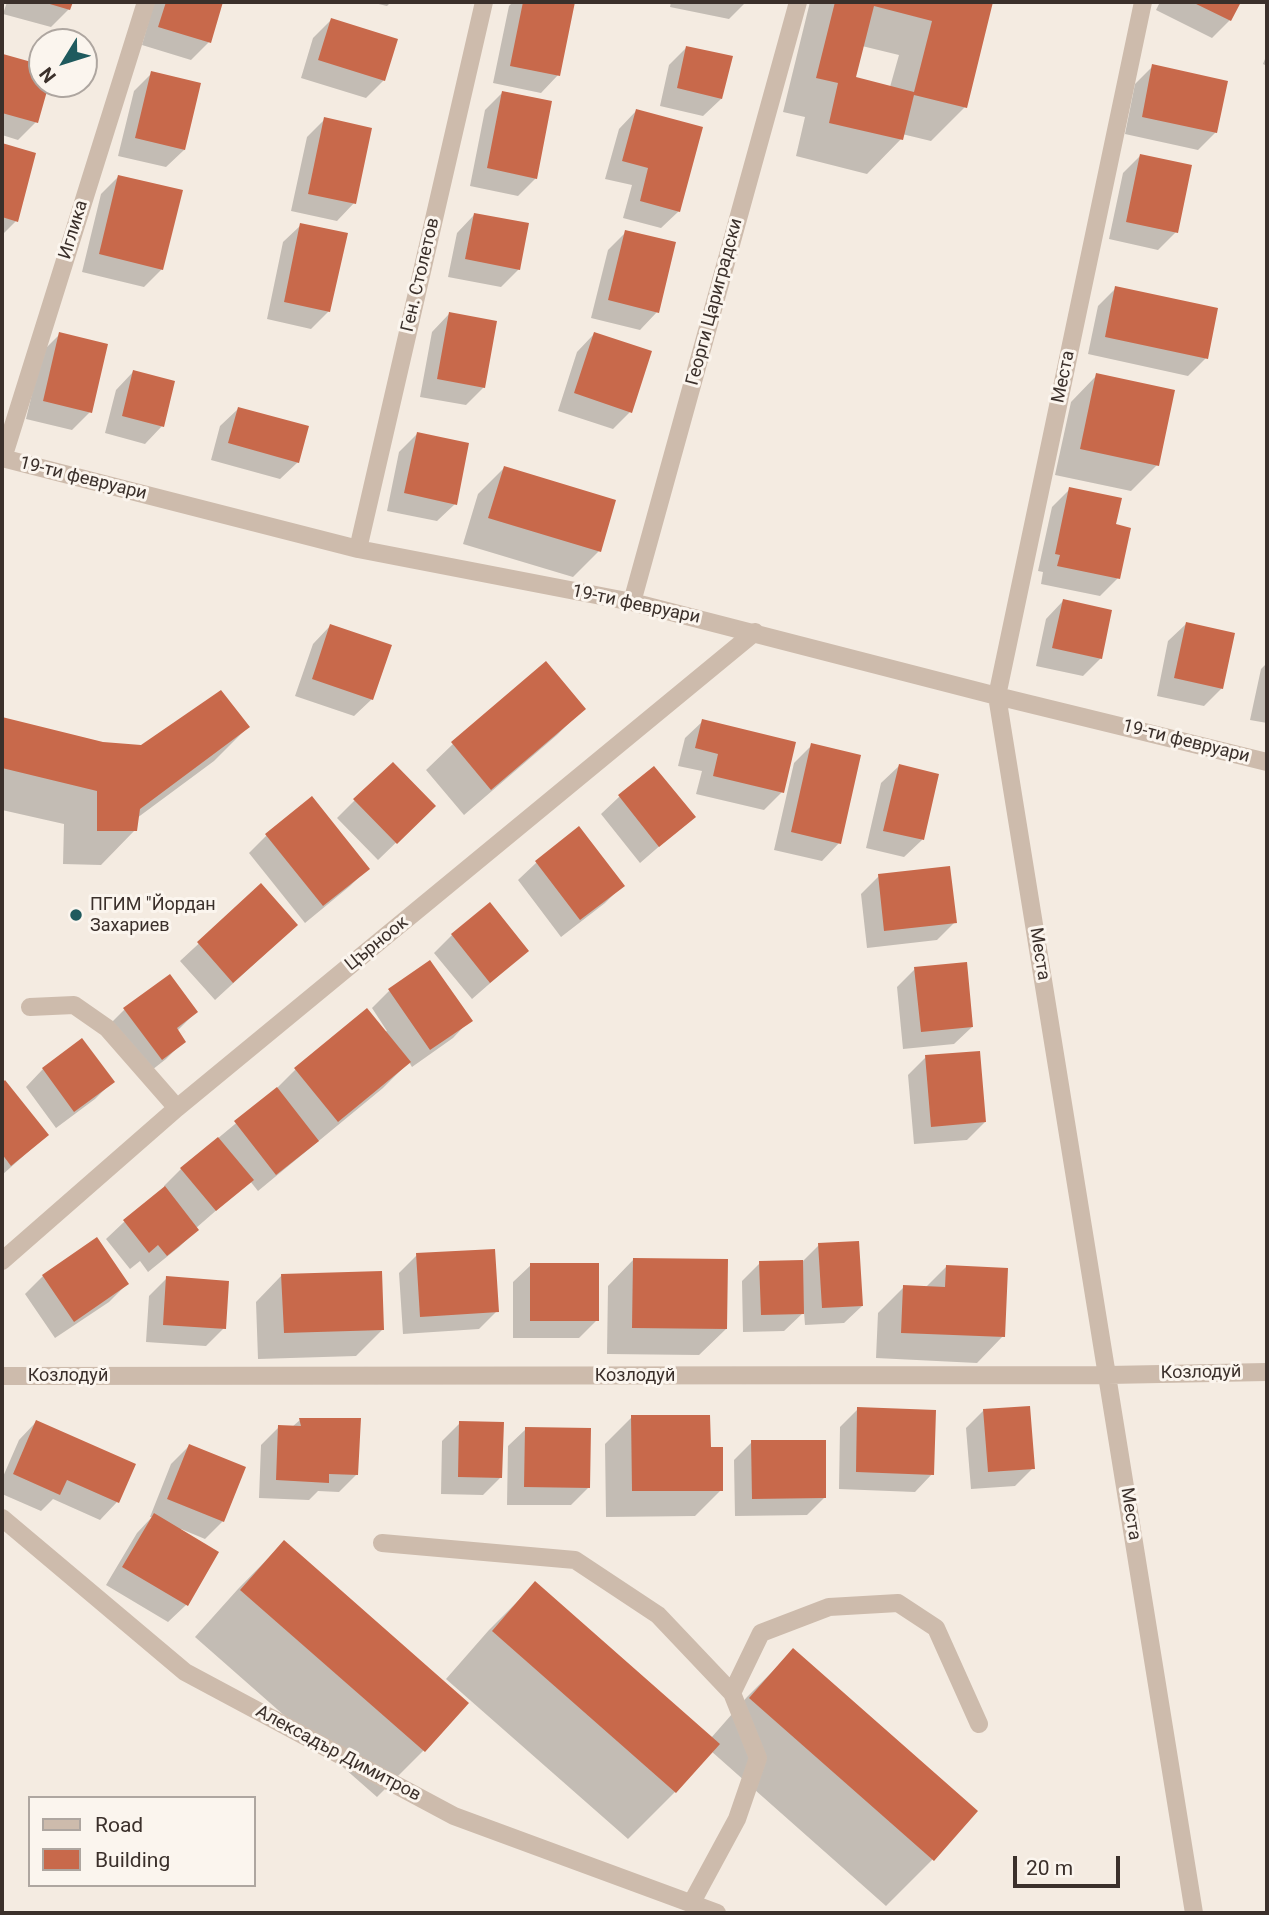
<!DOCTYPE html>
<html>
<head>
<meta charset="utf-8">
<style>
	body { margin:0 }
	#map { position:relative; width:1269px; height:1915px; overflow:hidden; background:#f4ebe1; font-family:Roboto,sans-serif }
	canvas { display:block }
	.frame { position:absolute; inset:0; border:4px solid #3b302b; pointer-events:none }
	.legend { position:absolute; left:28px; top:1796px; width:228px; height:91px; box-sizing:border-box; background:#fbf5ee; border:2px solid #aea6a0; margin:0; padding:9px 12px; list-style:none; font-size:21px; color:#3b302b }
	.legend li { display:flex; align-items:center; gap:14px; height:35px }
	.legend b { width:35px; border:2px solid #aea6a0 }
	.north { position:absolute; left:28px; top:28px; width:70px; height:70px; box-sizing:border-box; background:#fbf5ee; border:2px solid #aea6a0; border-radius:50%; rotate:232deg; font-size:19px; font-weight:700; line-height:28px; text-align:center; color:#3b302b }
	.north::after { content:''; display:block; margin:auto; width:24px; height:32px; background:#1f5a5e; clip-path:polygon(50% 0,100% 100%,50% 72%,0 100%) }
	.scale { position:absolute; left:1013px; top:1856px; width:107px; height:32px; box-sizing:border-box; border:4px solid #3b302b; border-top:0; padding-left:9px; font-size:21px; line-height:24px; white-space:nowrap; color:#3b302b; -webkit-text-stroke:5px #fbf5ee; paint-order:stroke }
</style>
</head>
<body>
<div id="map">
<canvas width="1269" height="1915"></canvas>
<div class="frame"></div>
<ul class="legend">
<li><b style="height:9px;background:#cdbbac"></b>Road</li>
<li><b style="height:19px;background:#c8694b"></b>Building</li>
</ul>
<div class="north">N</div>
<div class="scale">20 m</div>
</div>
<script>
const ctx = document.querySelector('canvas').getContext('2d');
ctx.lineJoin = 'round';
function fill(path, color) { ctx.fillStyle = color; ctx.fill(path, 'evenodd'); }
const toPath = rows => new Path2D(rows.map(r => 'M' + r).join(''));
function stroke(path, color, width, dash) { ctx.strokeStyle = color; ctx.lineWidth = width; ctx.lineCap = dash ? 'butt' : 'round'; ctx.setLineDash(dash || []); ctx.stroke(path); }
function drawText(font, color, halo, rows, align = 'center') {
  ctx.font = font + ' Roboto,sans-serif'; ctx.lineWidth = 6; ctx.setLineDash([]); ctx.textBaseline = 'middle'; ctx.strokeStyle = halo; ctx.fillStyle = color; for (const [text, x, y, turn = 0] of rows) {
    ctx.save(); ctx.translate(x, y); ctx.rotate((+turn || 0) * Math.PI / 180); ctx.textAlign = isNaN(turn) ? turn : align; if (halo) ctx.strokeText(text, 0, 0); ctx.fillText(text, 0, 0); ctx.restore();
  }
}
fill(toPath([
	[7,2,71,2,69,9,51,27,3,14],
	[154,2,221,2,209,42,191,60,142,45],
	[370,2,391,2,387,6],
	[513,2,573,2,558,75,541,93,493,83,509,6],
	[671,2,746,2,729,19,670,7],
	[810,2,991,2,965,107,931,141,902,134,901,139,867,174,796,156,805,117,783,112],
	[862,46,899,55,890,87,854,78],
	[1160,2,1239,2,1230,20,1212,38,1156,10],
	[331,20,384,80,366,98,301,78,313,38],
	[687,47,721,99,703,116,660,106,669,65],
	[1267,54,1267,66,1263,64],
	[4,56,42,67,42,84,47,84,36,122,18,140,2,135,2,58],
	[1153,66,1216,132,1198,150,1125,134,1135,84],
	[152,73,184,150,166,167,118,156,134,91],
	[502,93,536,178,518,196,470,186,485,110],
	[636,111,679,211,661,228,623,218,632,185,605,179,619,129],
	[325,119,354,203,337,221,291,211,307,137],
	[2,145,34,154,16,221,2,235],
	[1140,156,1176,232,1158,250,1109,239,1123,173],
	[119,176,162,269,144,287,82,272,101,194],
	[474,215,519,269,501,287,448,277,457,233],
	[301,225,329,311,311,329,267,319,283,242],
	[626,232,657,312,640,330,591,318,608,250],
	[1116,288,1206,358,1188,376,1088,354,1098,306],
	[449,314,484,387,466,405,420,397,432,332],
	[60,334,90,412,72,430,26,419,42,352],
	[594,334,630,412,613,429,558,411,577,352],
	[133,372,162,426,145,444,105,433,116,390],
	[1097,375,1157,465,1131,491,1055,475,1071,402],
	[238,409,298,462,280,479,211,460,220,426],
	[417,434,455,504,437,521,387,511,399,452],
	[504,468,599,551,573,577,463,544,478,494],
	[1070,489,1114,526,1118,578,1100,596,1041,584,1043,572,1038,571,1052,507],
	[1063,601,1101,658,1083,676,1036,666,1046,619],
	[1186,624,1222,688,1204,706,1157,696,1168,641],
	[330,626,372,699,354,716,295,696,313,644],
	[1267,663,1267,723,1250,720,1261,669],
	[583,709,557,735,464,815,426,770,453,744],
	[2,719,102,744,141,746,248,727,214,761,137,818,135,830,101,865,63,864,64,824,2,810],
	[703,721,782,792,764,810,696,794,702,771,678,766,685,738],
	[812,745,839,843,822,861,774,850,794,763],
	[899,766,922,840,904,857,866,848,881,783],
	[654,769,693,817,640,863,601,814,619,797],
	[355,800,434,806,378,860,337,818],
	[579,829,623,885,605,903,561,937,518,880,536,863],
	[267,835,368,868,350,886,305,923,249,853],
	[879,876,955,922,937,940,867,948,861,894],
	[261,886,278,942,215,1000,180,961],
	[452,935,527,951,472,999,434,953],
	[915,969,972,1027,954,1044,903,1049,897,987],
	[389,991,470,1020,453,1038,412,1067,409,1062,383,1088,258,1191,250,1181,196,1228,197,1230,179,1247,148,1272,140,1261,130,1269,106,1239,124,1222,165,1188,164,1186,181,1169,270,1095,296,1069,387,1031,372,1008],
	[124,1010,196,1012,177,1031,184,1041,166,1059,143,1077,107,1027],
	[926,1057,985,1122,967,1140,914,1144,908,1075],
	[43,1069,112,1082,95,1099,56,1128,26,1087],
	[5,1083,47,1135,2,1175,2,1085],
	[819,1245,862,1306,844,1323,805,1325,804,1312,784,1331,743,1332,742,1281,760,1263,802,1262],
	[417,1255,497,1311,479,1329,403,1334,399,1273],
	[634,1259,726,1329,699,1355,607,1354,608,1286],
	[531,1265,597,1320,579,1338,513,1338,513,1282],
	[946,1267,1003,1336,977,1363,876,1358,878,1313,904,1287,926,1287],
	[282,1275,383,1329,356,1356,258,1359,256,1302],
	[43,1276,127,1284,109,1302,55,1338,25,1294],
	[167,1278,224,1328,206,1346,146,1342,149,1296],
	[858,1409,932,1474,915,1492,839,1489,840,1427],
	[984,1410,1033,1468,1015,1486,971,1489,966,1428],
	[632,1417,709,1448,721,1490,695,1516,606,1517,605,1444],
	[300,1420,357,1474,339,1492,318,1491,309,1500,259,1498,261,1445,279,1427,292,1427],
	[36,1422,117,1502,100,1520,53,1499,41,1511,2,1494,2,1479,19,1440],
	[460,1423,501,1477,483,1495,441,1494,442,1441],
	[526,1429,588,1488,571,1505,507,1505,508,1446],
	[752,1442,825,1497,807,1515,735,1516,734,1460],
	[189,1446,223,1521,205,1539,181,1529,186,1605,168,1622,106,1585,137,1533,152,1517,150,1517,171,1464],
	[284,1542,466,1703,423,1751,377,1797,195,1637,238,1589],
	[535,1584,711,1738,747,1697,793,1651,933,1859,886,1906,711,1751,675,1792,628,1839,446,1679,489,1630]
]), '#0003');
fill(toPath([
	[43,2,73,2,70,10],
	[166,2,223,2,211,43,158,27],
	[523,2,575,2,560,76,510,66],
	[835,2,993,2,967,108,914,95,903,140,829,123,838,83,816,78],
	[874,6,932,21,914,92,856,77],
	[1192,2,1241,2,1231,21],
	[331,18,398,39,385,81,318,60],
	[686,46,733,56,722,99,677,88],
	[3,54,42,65,42,84,49,84,38,123,2,113],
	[1152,64,1228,81,1217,133,1142,117],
	[151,71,201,83,185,150,135,138],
	[502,91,552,101,537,179,487,168],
	[636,109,703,127,680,212,640,201,648,168,622,161],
	[324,117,372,128,356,204,308,194],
	[2,143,36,153,18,222,2,217],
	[1140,154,1192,165,1178,233,1126,222],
	[118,175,183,190,163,270,99,254],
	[474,213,529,223,520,270,465,259],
	[300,223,348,233,330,312,284,302],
	[625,230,676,242,659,313,608,300],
	[1115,286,1218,308,1208,359,1105,337],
	[449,312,497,321,485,388,437,379],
	[59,332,108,344,92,413,43,401],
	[594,332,652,351,632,413,574,393],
	[133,370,175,381,164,427,122,416],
	[1096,373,1175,390,1159,466,1080,449],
	[238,407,309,426,299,463,228,443],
	[417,432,469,443,457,505,404,493],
	[504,466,616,500,601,552,488,518],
	[1069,487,1122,498,1116,524,1131,528,1120,579,1057,566,1060,555,1055,554],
	[1063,599,1112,610,1102,659,1052,648],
	[1186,622,1235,633,1223,689,1174,678],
	[330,624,392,645,373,700,312,679],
	[546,661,586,709,491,790,451,742],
	[221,690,250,727,140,809,137,831,97,831,97,791,2,768,2,717,103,742,141,745],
	[702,719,796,742,784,793,713,776,718,754,695,748],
	[811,743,861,755,841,844,791,832],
	[393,762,436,806,397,844,353,799],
	[899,764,939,774,924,840,883,831],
	[654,766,696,817,659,847,618,795],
	[312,796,370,869,323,906,265,834],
	[579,826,625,886,580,920,535,861],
	[950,866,957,923,884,931,878,874],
	[261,883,298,925,233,983,197,942],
	[490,902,529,951,490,983,451,934],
	[430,960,473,1021,430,1050,388,989],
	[967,962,973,1027,921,1032,914,967],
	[170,974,198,1012,177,1028,186,1042,162,1060,123,1008],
	[367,1008,411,1062,338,1122,294,1068],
	[82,1038,115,1082,74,1112,42,1068],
	[980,1051,986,1122,931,1127,925,1055],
	[5,1080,49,1135,11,1166,2,1154,2,1083],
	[277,1087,319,1141,276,1175,234,1121],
	[218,1137,254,1180,216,1211,180,1168],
	[165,1186,199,1230,167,1256,158,1245,149,1253,123,1220],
	[97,1237,129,1284,74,1322,42,1275],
	[859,1241,863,1306,822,1308,818,1243],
	[495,1249,499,1312,420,1317,416,1253],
	[633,1258,728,1259,727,1329,632,1328],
	[803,1260,804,1314,761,1315,759,1261],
	[530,1263,599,1263,599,1321,530,1321],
	[946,1265,1008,1268,1005,1337,901,1333,903,1285,945,1287],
	[382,1271,384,1330,284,1333,281,1274],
	[166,1276,229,1281,226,1329,163,1325],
	[1030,1406,1035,1469,988,1472,983,1409],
	[857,1407,936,1410,934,1475,856,1472],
	[631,1415,710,1415,711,1447,723,1447,723,1491,632,1491],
	[299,1418,361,1418,358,1475,329,1474,329,1483,276,1480,278,1425,301,1426],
	[36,1420,136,1464,119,1503,67,1480,60,1495,13,1474],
	[459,1421,504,1422,502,1478,458,1477],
	[525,1427,591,1428,590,1488,524,1487],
	[751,1440,826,1440,826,1498,752,1499],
	[189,1444,246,1467,224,1522,167,1499],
	[154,1513,219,1552,188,1606,122,1567],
	[284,1540,469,1703,425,1752,240,1590],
	[535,1581,720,1744,676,1793,492,1631],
	[793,1648,978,1811,934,1861,749,1698]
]), '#c8694b');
stroke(toPath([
	[1143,2,997,696,1194,1913],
	[2,458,358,549,632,602,997,696,1267,762],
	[3,458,146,2],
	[358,549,484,2],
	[632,602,798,2],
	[30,1007,74,1005,107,1028,177,1108],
	[2,1261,177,1108,755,632],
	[2,1376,1108,1375,1267,1372],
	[2,1518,185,1672,454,1816,717,1913],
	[382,1543,575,1560,658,1615,732,1693,758,1758,737,1819,691,1904],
	[732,1693,761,1633,829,1607,898,1603,936,1628,979,1724]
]), '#cdbbac', 18);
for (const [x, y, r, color] of [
	[76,915,7,"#1f5a5e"]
]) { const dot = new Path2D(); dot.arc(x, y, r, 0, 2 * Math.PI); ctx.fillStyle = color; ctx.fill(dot); stroke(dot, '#fbf5ee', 2.5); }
drawText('18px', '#3b302b', '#fbf5ee', [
	["Иглика",74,230,-73],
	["Ген. Столетов",421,275,-77],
	["Георги Цариградски",715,302,-75],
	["Места",1064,377,-78],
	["19-ти февруари",83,479,14],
	["19-ти февруари",636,605,12],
	["19-ти февруари",1186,742,14],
	["Църноок",377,944,-39],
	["Места",1039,954,81],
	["Козлодуй",1201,1373,-1],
	["Козлодуй",68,1376],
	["Козлодуй",635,1376],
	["Места",1130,1514,81],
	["Алексадър Димитров",338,1754,28]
]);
drawText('18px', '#3b302b', '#fbf5ee', [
	["ПГИМ \"Йордан",90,905],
	["Захариев",90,926]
], 'left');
</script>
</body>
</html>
